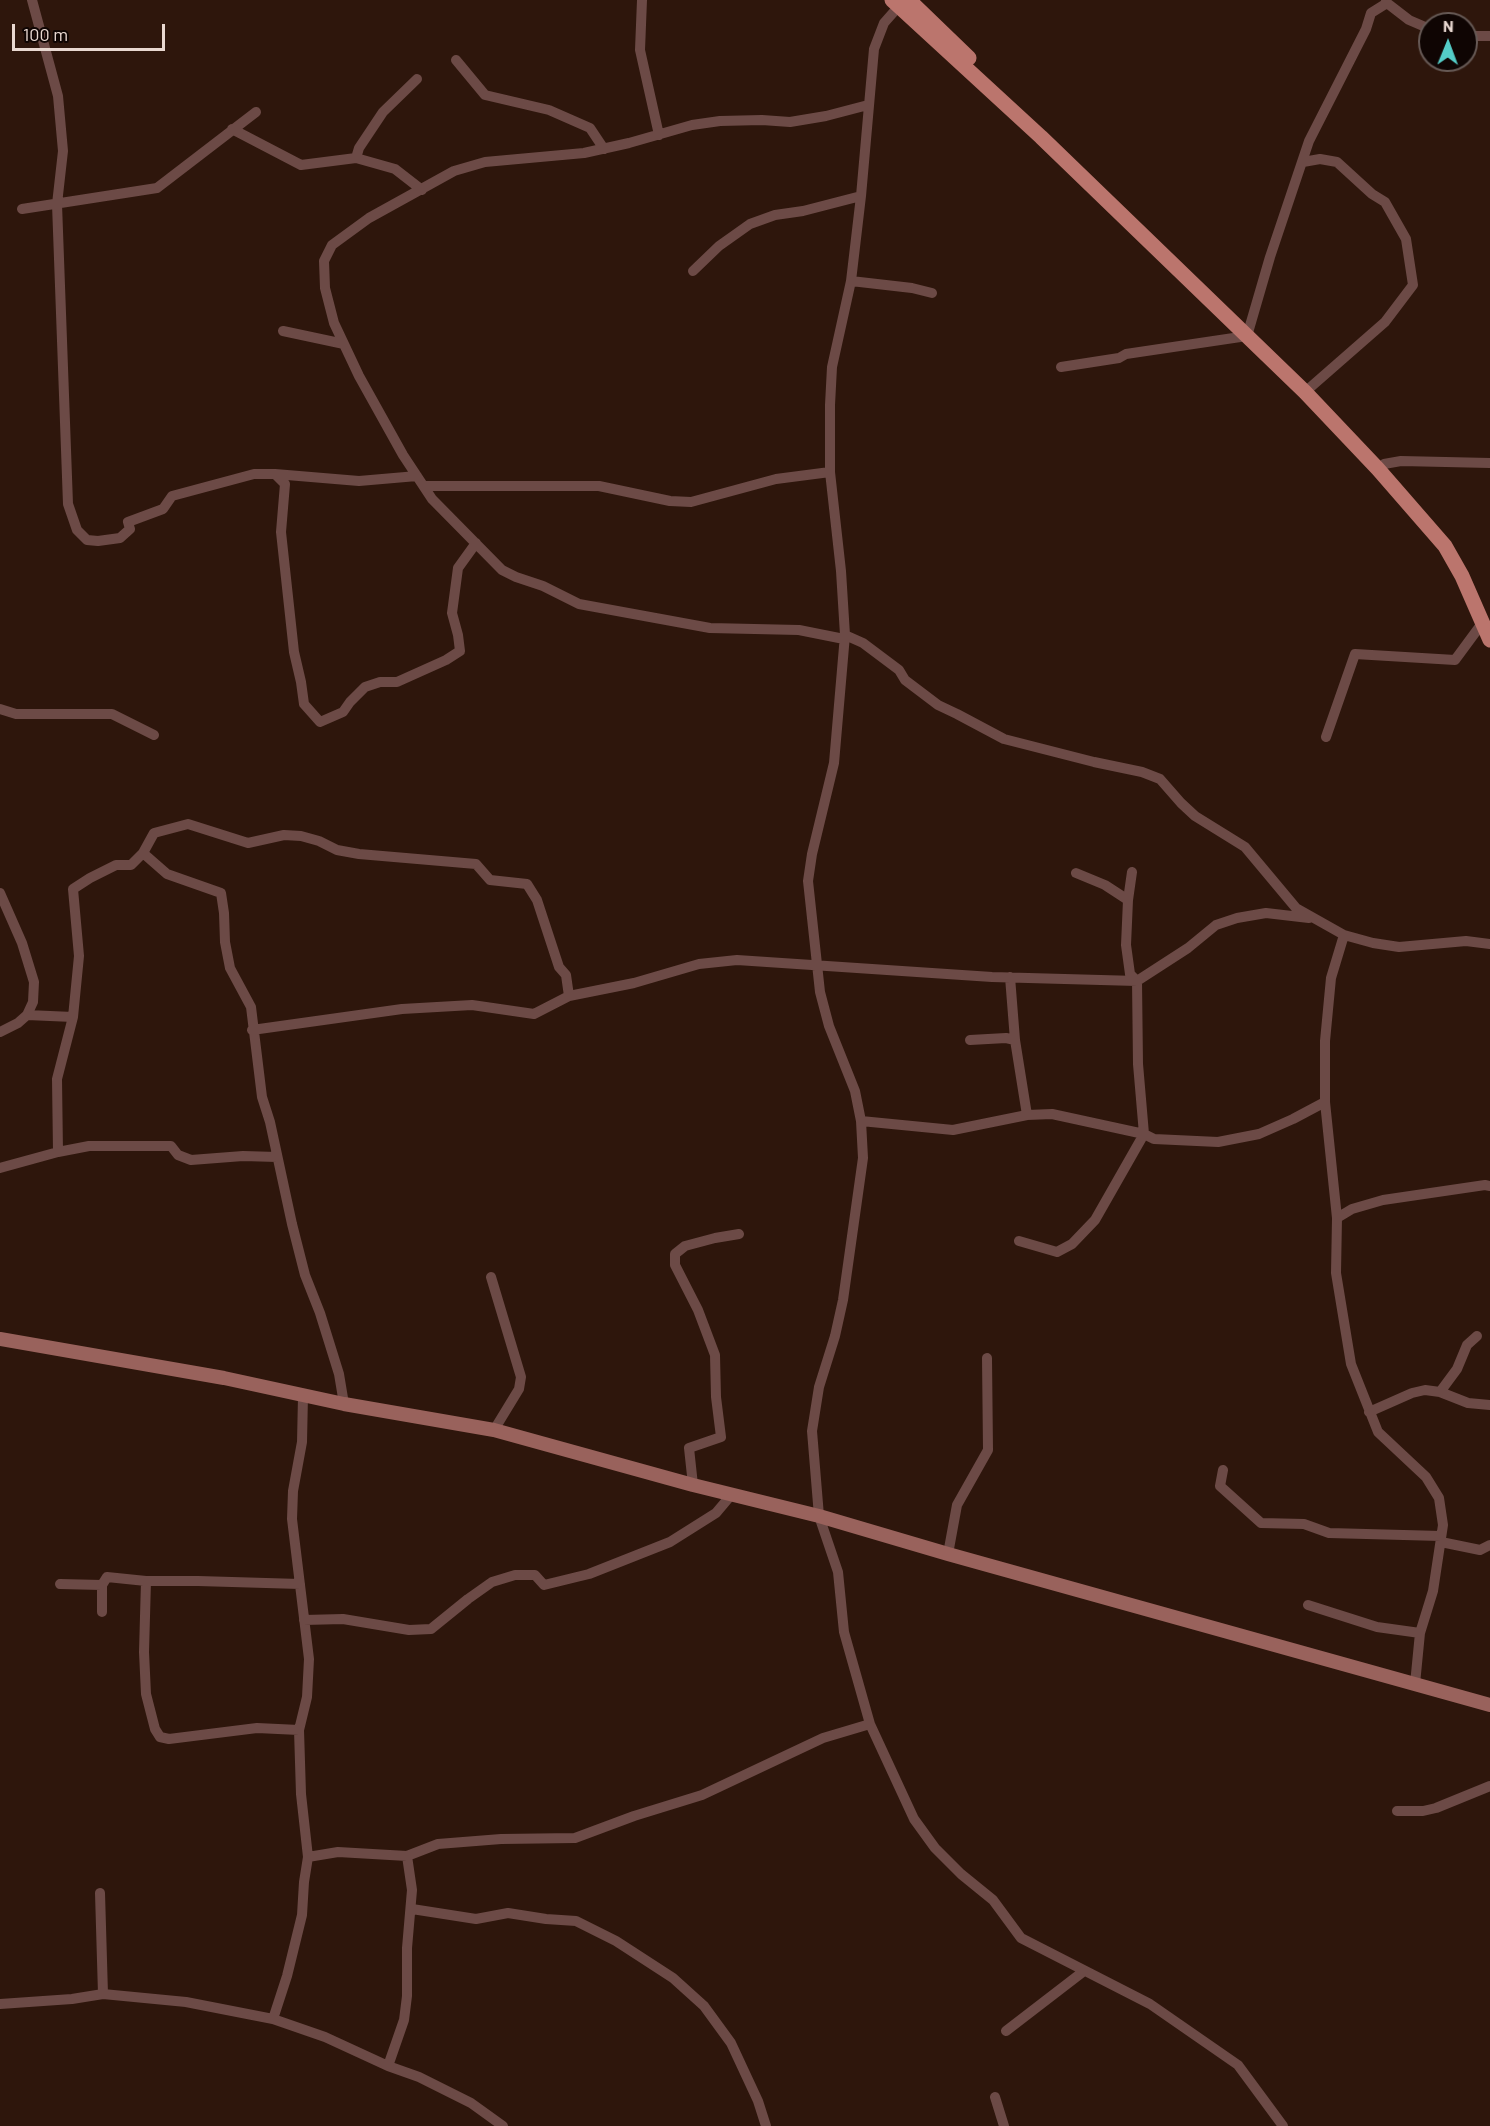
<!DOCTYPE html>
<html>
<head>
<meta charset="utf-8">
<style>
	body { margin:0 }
	#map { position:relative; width:1490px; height:2126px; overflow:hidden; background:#2e160c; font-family:Barlow,sans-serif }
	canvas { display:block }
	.north { position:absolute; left:1418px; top:12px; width:60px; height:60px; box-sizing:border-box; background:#0f0503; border:2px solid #665955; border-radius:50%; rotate:1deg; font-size:16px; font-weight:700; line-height:24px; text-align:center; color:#e9d8d1 }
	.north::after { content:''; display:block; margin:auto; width:21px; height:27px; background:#54cdc8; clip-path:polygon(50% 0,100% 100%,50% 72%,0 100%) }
	.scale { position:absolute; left:12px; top:24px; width:153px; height:27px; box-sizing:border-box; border:3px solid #e9d8d1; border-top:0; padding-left:8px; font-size:18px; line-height:21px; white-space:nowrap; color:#e9d8d1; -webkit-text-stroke:4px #0f0503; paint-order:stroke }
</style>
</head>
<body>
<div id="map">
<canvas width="1490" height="2126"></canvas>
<div class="north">N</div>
<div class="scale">100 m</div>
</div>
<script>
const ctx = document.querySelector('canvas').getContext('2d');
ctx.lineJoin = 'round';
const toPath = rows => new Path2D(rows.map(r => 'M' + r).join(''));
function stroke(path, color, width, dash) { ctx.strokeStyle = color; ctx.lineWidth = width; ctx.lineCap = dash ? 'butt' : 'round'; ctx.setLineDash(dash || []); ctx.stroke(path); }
stroke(toPath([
	[32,0,58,96,63,151,57,204,68,504,77,530,87,540,98,541,120,538,130,529,128,522,163,509,172,496,254,474,275,474,285,484,281,532,294,652,301,682,304,704,320,722,343,712,350,702,365,687,380,682,397,682,446,660,460,651,458,635,452,613,458,568,476,543],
	[642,0,640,50,659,135],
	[1387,3,1409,20,1430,29],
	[899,6,884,23,874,49,861,196,851,281,832,367,830,405,830,472,841,571,845,635,834,763,812,854,808,881,820,992,829,1026,855,1091,861,1121,863,1158,843,1300,835,1336,819,1387,812,1431,819,1516,838,1572,844,1632,870,1724,914,1819,935,1848,961,1874,993,1900,1021,1938,1150,2004,1238,2065,1283,2126],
	[1466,36,1490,36],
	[456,60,485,95,549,110,590,128,604,149],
	[232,129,301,165,356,158,395,169,422,190],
	[356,158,359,148,383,112,417,79],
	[1303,162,1320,159,1337,162,1372,194,1385,202,1406,239,1413,285,1385,322,1305,392],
	[22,209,157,188,256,112],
	[693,271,719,246,750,224,775,215,803,211,861,196],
	[851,281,912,288,932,293],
	[283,331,344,344],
	[1061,367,1119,358,1126,354,1247,336,1270,257,1309,141,1366,29,1371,13,1387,3,1386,0],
	[1378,469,1384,464,1401,461,1490,463],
	[275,474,359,481,417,476],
	[424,486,599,486,670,501,691,502,776,479,830,472],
	[845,635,863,643,899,670,905,680,938,705,957,714,1004,739,1094,762,1142,772,1160,779,1181,803,1195,816,1245,847,1296,908,1344,935,1373,943,1399,947,1466,941,1490,944],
	[844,639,799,630,710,628,579,604,543,586,516,577,502,570,432,499,403,455,359,376,334,323,325,288,324,261,332,245,369,218,454,171,485,162,584,153,629,143,692,125,720,121,762,120,790,122,826,116,868,105],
	[0,709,16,714,112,714,154,735],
	[1326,737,1355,654,1455,660,1483,622],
	[143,853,167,874,221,893,224,913,225,942,230,968,251,1007,262,1097,270,1122,292,1224,305,1275,320,1313,339,1374,344,1404],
	[1076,873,1105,885,1128,900],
	[0,893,22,943,34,982,33,1002,27,1015,18,1023,0,1032],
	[1344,935,1331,978,1325,1041,1325,1102,1337,1218,1336,1273,1351,1364,1378,1432,1426,1477,1439,1498,1443,1525,1433,1591,1420,1633,1415,1684],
	[27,1015,73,1017],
	[252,1030,402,1009,472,1005,534,1014,569,996,634,983,699,964,737,960,992,977,1137,981,1130,974,1126,945,1128,900,1132,872],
	[970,1040,1006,1038,1015,1040,1010,977],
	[1015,1040,1027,1115],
	[861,1121,953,1130,1027,1115,1052,1114,1144,1134,1154,1139,1218,1142,1259,1134,1293,1119,1325,1102],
	[58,1152,57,1079,73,1017,79,956,73,889,90,878,116,865,131,865,143,853,154,833,188,824,248,843,284,835,301,836,319,841,337,850,359,854,476,864,490,880,527,884,537,900,559,967,566,975,569,996],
	[0,1168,58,1152,89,1146,171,1146,178,1155,191,1160,243,1156,277,1157],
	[1337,1218,1352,1209,1383,1200,1485,1185,1490,1186],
	[1019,1241,1057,1252,1072,1244,1095,1220,1144,1134,1138,1064,1137,981,1188,948,1216,925,1237,918,1266,913,1309,918],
	[491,1277,521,1377,519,1389,494,1430],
	[1440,1392,1457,1369,1467,1345,1477,1336],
	[1369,1412,1412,1393,1425,1390,1440,1392,1468,1403,1490,1405],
	[1223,1470,1220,1486,1261,1523,1304,1524,1329,1533,1441,1536],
	[693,1485,689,1448,721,1437,716,1397,715,1355,698,1310,675,1265,675,1254,685,1246,715,1238,739,1234],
	[1441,1542,1480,1550,1490,1545],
	[948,1554,957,1505,988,1450,987,1358],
	[146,1581,144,1652,146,1694,155,1729,160,1737,169,1739,257,1728,299,1730],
	[60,1584,102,1585],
	[1308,1605,1377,1627,1420,1633],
	[102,1612,102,1585,107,1577,146,1581,198,1581,300,1584],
	[304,1620,343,1619,409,1630,431,1629,468,1599,492,1582,515,1575,535,1575,544,1585,589,1574,670,1542,716,1513,732,1494],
	[1397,1811,1423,1811,1436,1808,1490,1786],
	[308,1857,338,1852,407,1856,438,1844,501,1839,575,1838,634,1816,702,1795,823,1738,870,1724],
	[100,1893,103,1994],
	[412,1909,476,1919,508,1913,546,1919,576,1921,616,1941,673,1978,704,2006,731,2043,758,2101,766,2126],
	[0,2004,72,1999,103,1994,186,2002,273,2019,325,2037,388,2066,419,2077,471,2103,503,2126],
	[273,2019,287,1976,302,1915,304,1882,308,1857,301,1794,299,1730,307,1697,309,1659,292,1519,293,1491,302,1442,303,1396],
	[1006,2031,1084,1971],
	[388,2066,404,2020,407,1996,407,1948,412,1890,407,1856],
	[995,2097,1004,2126]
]), '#6c4a46', 10);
stroke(toPath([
	[0,1339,224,1378,344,1404,494,1430,693,1485,819,1516,948,1554,1490,1705]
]), '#99625c', 14);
stroke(toPath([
	[892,0,1041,137,1305,392,1378,469,1445,546,1462,576,1490,640],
	[909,0,969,58]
]), '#bb756d', 15);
</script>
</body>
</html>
